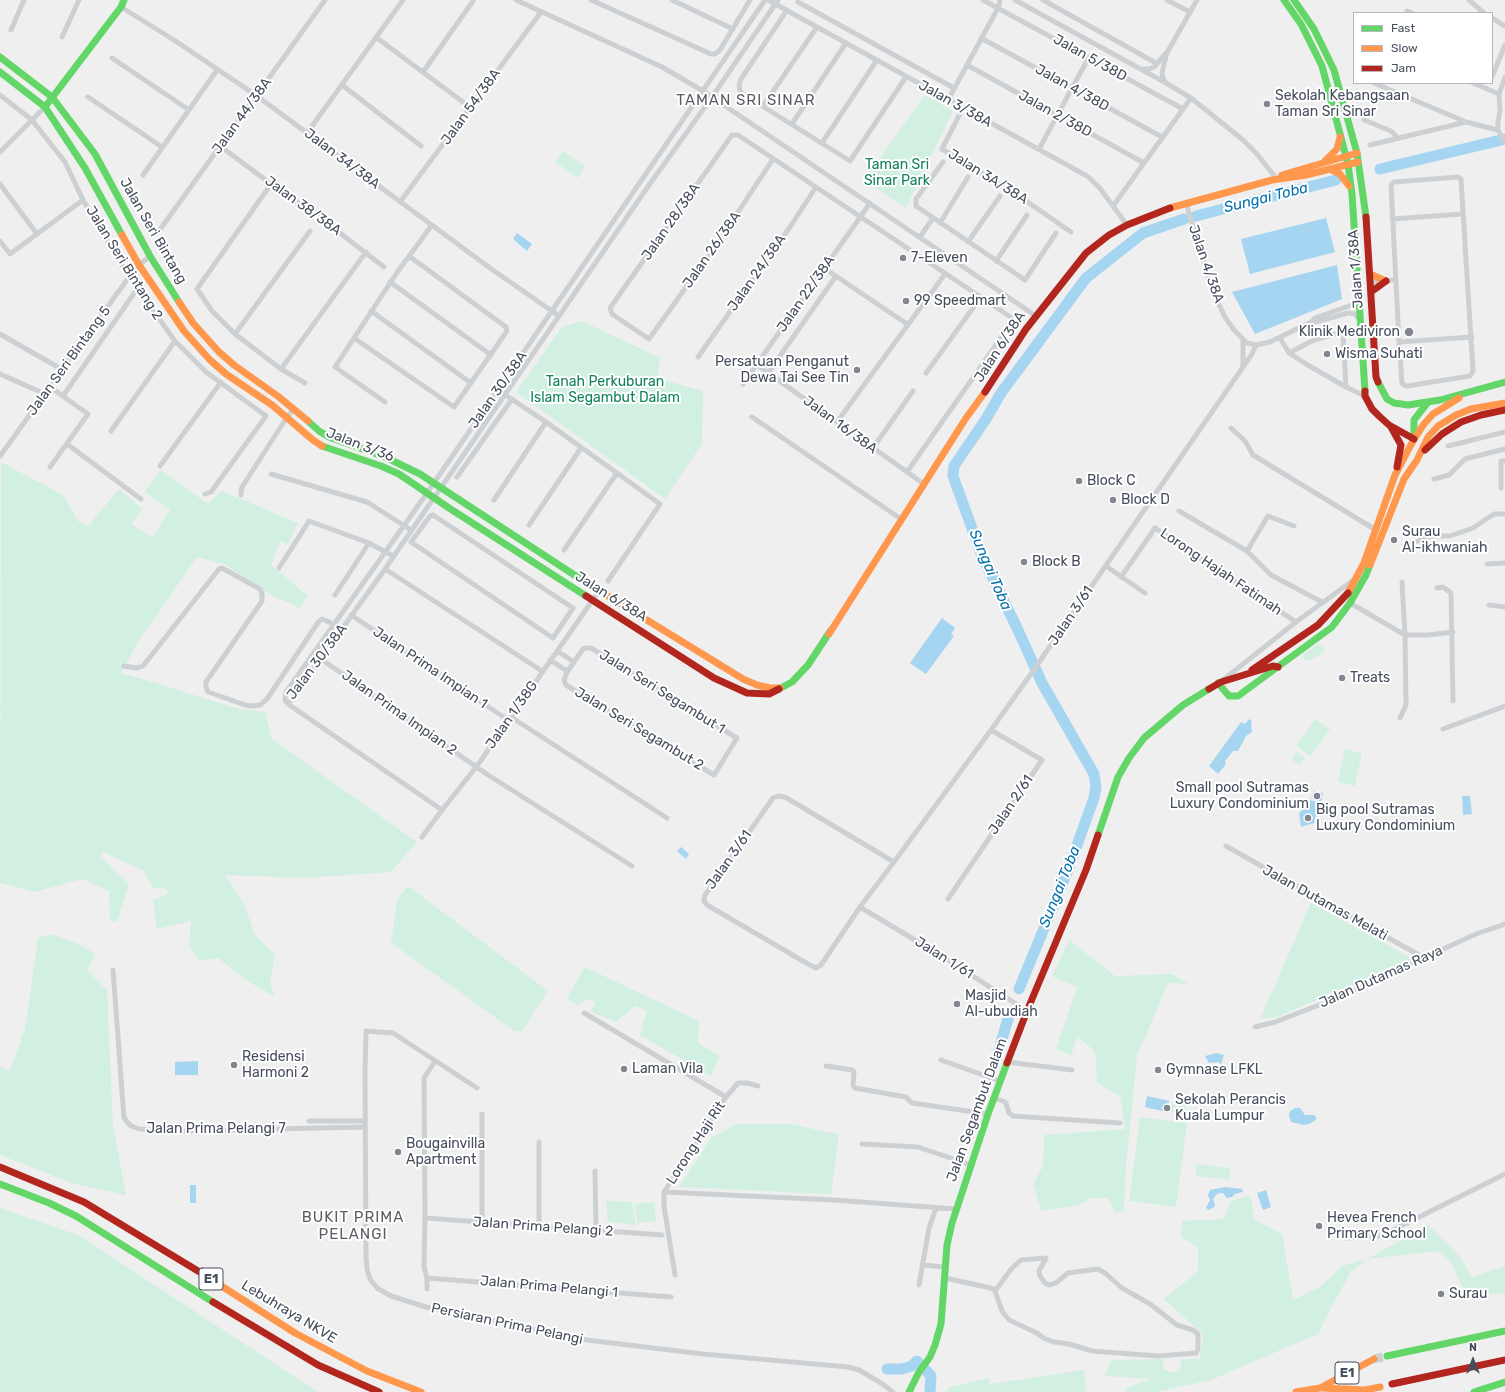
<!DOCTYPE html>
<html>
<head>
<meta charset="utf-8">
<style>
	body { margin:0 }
	#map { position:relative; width:1505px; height:1392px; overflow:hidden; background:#f0efef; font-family:Rubik,sans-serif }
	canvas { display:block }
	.legend { position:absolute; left:1353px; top:12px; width:140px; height:72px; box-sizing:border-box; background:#fff; border:1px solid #b5b8be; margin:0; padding:5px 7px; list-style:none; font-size:12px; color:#464e5d }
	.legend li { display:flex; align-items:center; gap:8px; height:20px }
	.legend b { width:20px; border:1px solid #b5b8be }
	.north { position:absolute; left:1453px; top:1340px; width:40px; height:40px; -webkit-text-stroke:3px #fff; paint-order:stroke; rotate:0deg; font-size:11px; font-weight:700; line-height:16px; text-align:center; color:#464e5d }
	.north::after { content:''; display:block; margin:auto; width:14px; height:18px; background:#464e5d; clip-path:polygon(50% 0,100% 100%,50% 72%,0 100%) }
</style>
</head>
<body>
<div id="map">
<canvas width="1505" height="1392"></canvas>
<ul class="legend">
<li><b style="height:5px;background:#63d668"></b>Fast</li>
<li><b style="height:5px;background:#ff974d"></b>Slow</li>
<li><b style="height:5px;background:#b3261e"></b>Jam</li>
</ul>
<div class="north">N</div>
</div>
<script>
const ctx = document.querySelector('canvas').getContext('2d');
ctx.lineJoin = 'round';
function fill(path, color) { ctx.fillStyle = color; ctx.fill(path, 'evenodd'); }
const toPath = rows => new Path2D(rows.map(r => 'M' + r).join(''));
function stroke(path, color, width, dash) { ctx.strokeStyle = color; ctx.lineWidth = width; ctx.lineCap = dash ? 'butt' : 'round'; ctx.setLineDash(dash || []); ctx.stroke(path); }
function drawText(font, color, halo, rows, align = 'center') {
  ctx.font = font + ' Rubik,sans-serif'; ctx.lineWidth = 4; ctx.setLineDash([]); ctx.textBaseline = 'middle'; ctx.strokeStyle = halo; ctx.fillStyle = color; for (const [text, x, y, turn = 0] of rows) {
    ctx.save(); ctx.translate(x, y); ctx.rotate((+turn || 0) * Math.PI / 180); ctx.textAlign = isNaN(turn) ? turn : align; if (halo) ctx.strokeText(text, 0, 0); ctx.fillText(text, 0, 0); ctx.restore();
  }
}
fill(toPath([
	[925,95,953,111,906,208,864,180],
	[563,151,585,166,578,178,555,162],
	[582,321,660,358,657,378,703,391,702,444,665,499,516,392,562,327],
	[1,462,63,495,78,521,88,526,119,489,143,509,131,524,152,537,170,510,145,492,161,470,208,504,222,491,298,523,288,544,281,541,271,565,308,596,300,608,273,596,224,564,197,557,140,639,121,673,143,679,239,709,265,712,272,739,417,842,391,872,304,878,225,875,244,904,255,935,275,955,270,982,275,997,249,982,218,958,200,961,189,946,191,921,157,929,153,900,170,893,164,888,153,888,144,871,104,852,100,856,129,884,117,922,110,921,109,891,82,879,35,892,0,883],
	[1318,644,1325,649,1324,652,1309,661,1303,658,1303,655],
	[1315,719,1330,729,1310,756,1296,746],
	[1345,749,1362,753,1355,786,1338,782],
	[1297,752,1305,758,1300,765,1292,760],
	[408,886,548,991,522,1031,514,1031,391,943,397,899],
	[1311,903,1413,959,1277,1017,1260,1019],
	[51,934,80,945,96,954,87,970,107,990,113,1125,126,1195,71,1183,0,1155,0,1067,10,1071,25,1029,38,938],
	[1069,940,1115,976,1172,974,1188,984,1168,983,1137,1056,1126,1168,1124,1210,1115,1213,1108,1198,1091,1198,1079,1205,1041,1211,1033,1184,1043,1166,1044,1135,1125,1129,1120,1096,1097,1083,1095,1051,1077,1037,1071,1056,1056,1049,1077,987,1052,976],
	[585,967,699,1021,698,1043,720,1056,711,1076,640,1035,647,1011,635,1006,616,1022,591,1012,595,1002,588,999,577,1005,567,998],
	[1172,1102,1186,1103,1187,1114,1171,1112],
	[1140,1117,1187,1123,1176,1207,1129,1201],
	[737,1124,792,1124,839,1135,831,1194,679,1187,711,1138],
	[1197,1164,1230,1168,1229,1180,1196,1176],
	[1250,1196,1255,1220,1282,1234,1293,1300,1320,1287,1342,1266,1367,1259,1411,1235,1427,1224,1462,1259,1472,1277,1505,1266,1505,1294,1471,1293,1462,1287,1450,1261,1437,1251,1367,1259,1351,1272,1333,1304,1318,1334,1211,1380,1157,1392,1127,1392,1125,1388,1152,1379,1104,1376,1112,1360,1163,1359,1163,1369,1173,1372,1179,1371,1182,1359,1200,1359,1203,1334,1164,1299,1198,1271,1198,1248,1181,1236,1182,1221,1224,1219,1230,1201],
	[606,1201,632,1202,636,1225,608,1222],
	[654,1202,656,1221,637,1223,635,1204],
	[0,1208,78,1235,318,1392,0,1392],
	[1084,1370,1086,1392,945,1392,950,1387,989,1378,989,1384]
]), '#d2f0e2');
fill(toPath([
	[1326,218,1335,252,1250,274,1241,239],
	[517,233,532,244,527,251,513,239],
	[1337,265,1342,299,1255,334,1232,292],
	[942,618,955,628,951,634,954,636,926,674,910,663],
	[1249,719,1252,721,1251,723,1252,732,1246,736,1238,751,1233,751,1225,761,1226,764,1218,774,1209,766,1241,722,1245,724],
	[1314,791,1323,793,1321,802,1311,798],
	[1462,796,1470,796,1472,814,1463,815],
	[1310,800,1319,803,1314,823,1301,827,1299,813,1309,804],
	[681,847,689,854,686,859,677,851],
	[1217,1053,1224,1055,1221,1064,1218,1062,1209,1063,1205,1056],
	[198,1061,198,1075,175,1075,175,1062],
	[1147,1096,1169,1101,1167,1112,1145,1107],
	[1295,1108,1300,1108,1305,1115,1314,1115,1316,1117,1316,1120,1309,1124,1304,1125,1291,1122,1289,1115,1290,1111],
	[190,1185,196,1185,196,1203,190,1203],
	[1225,1187,1242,1189,1243,1192,1235,1194,1232,1197,1227,1198,1223,1193,1219,1193,1216,1195,1213,1199,1215,1205,1214,1207,1209,1210,1206,1208,1210,1200,1208,1195,1210,1190],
	[1266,1190,1271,1207,1263,1210,1257,1193]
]), '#a5d5f0');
stroke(toPath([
	[1380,169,1505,139],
	[1196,216,1336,180],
	[1019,989,1068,870,1094,798,1096,787,1094,774,1042,683,1017,628,982,556,953,476,954,466,986,419,1001,393,1086,278,1143,233,1184,219],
	[994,1066,1010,1012],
	[887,1369,902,1369,912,1366,917,1361,931,1376,930,1392]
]), '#a5d5f0', 11);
stroke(toPath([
	[1374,1359,1387,1356]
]), '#cecfd2', 9, [9, 4.5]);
stroke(toPath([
	[516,0,662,67,703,91,1036,316],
	[591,0,711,54,715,54,720,50,750,0],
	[672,0,733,29],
	[768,0,1087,176,1099,187,1127,225],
	[983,0,1183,109],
	[1015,0,1166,83,1191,98,1243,140,1256,153,1277,179],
	[1043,0,1156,63],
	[1167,0,1190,12],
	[1469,0,1484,13],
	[798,2,954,88],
	[121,7,174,40,257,96,490,268,559,316],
	[787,10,741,79,739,85,740,92,850,161,906,77],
	[1407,11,1412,13],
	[1492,18,1505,26],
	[11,30,24,0],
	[62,37,79,0],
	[377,38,471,108],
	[981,38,1162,137],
	[112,58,189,110],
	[967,65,1144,163],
	[1141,69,1149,69,1154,67,1168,51,1197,0],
	[423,72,473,1],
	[1492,77,1505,45],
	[1505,77,1499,94,1500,111,1498,122,1498,130,1505,142],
	[1166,83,1163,78,1162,73,1167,52],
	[1374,83,1466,122,1498,130],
	[1473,83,1499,94],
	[342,85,421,146],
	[0,95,32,120,65,162,83,200,129,277,175,341,206,372,266,416,211,492,205,494],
	[88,97,162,147],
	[948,100,998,8,1000,0],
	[763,106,817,27],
	[963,108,942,149,1019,196,1071,232],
	[1364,120,1391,131,1398,138],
	[792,124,846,43],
	[307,133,403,0],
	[822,143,877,60],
	[1370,145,1466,122],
	[220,146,271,184,319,217,384,267],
	[1039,149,1089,57],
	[0,152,45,107],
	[773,159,719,241,649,339,612,314,610,308,732,135,738,135,1012,318,1012,322,907,472],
	[943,162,916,199,916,206,1025,280,1056,233],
	[143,175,217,70],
	[1458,177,1461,179,1473,371,1470,376,1407,386,1404,385,1402,383,1399,342,1391,185,1394,182,1458,177],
	[0,184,37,234],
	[271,184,197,289,212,311,235,334,281,369,305,383],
	[400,202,541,12],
	[1186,203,1213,292,1225,317,1234,330,1247,343,1256,345,1270,342,1311,322,1315,318,1360,302],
	[1113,206,1191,98],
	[1392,219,1463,214],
	[940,223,968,177],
	[159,231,325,0],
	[920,237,933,218],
	[0,241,10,254,83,200],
	[968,242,1000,196],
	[996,261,1027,215],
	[824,268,907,324],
	[390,282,491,355],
	[1370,282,1396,280],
	[371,311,471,383],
	[1311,322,1316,322,1348,313,1355,314,1360,320],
	[0,334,63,370],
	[235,334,310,231],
	[354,338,454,407,507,331,506,327,409,256],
	[1280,338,1289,353,1306,364,1346,387,1365,396],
	[1243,339,1243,365],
	[1399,342,1472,337],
	[1289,353,1314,340,1339,333,1343,336,1346,387],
	[698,357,790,227,816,187],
	[757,365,924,484],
	[281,369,366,252],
	[768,373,836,276],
	[926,373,981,297],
	[0,374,45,394],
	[743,384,870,203],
	[498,390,546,422,660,504,608,581],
	[63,396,137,289],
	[385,402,335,367,396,274,432,225],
	[752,417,901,519],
	[837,422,945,274],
	[1231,428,1245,441,1253,455,1376,530],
	[111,431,175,341],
	[67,444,141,499],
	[1448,446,1505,432],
	[873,448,913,391],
	[0,456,129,277,139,265,150,256],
	[160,466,221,382],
	[50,467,88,414,50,387],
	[271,474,367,502,411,530],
	[457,477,512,399],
	[1434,479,1449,475,1465,459,1505,449],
	[1501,488,1501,461,1505,461],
	[241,495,241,491,242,487,287,417,294,409],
	[494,500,546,422],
	[1179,511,1247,551,1271,575,1322,602],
	[433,515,573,608,553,638,411,542,430,516,433,515],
	[529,525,581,448],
	[1409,544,1432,536,1450,536,1473,528,1494,514,1505,514],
	[564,550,617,473],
	[1247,551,1268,516,1294,526],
	[1487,564,1505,563],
	[1106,566,1145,593],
	[279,568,309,521,369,543,393,556],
	[385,569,542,671],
	[1121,577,1155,528,1296,622],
	[1437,588,1443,587,1451,593,1453,701],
	[335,595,369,543],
	[1350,603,1405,635,1428,635,1453,632],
	[1489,605,1505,607],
	[351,615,508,720],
	[587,648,591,648,737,738,714,775,566,685,564,680,567,672,583,649,587,648],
	[557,651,574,662],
	[321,659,488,775,632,866],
	[550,660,567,671],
	[124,666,137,668,143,666,219,569,222,568,260,589,262,594,262,601,206,682,206,687,208,692,245,705,252,706,260,705,267,699,319,621,322,619,327,621,342,629],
	[1223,680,1296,622,1355,579],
	[288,704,385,569,647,188,712,97,778,0],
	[511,717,667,818],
	[1400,718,1406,705,1405,635,1402,582],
	[1443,729,1505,706],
	[442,810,288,704,285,700,286,692,427,493,765,0],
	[422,837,442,810,477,766,599,591],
	[1226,846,1424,958],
	[894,862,785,797,778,796,773,798,705,895,704,901,707,905,808,964,816,968,821,965,860,907,894,862,991,730,1033,671,1252,354,1256,345],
	[948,899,1042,760,991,730],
	[860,907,948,960,1027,1011],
	[113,970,124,1118,131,1126,139,1129,178,1131,365,1127],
	[584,1013,726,1097],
	[1255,1027,1275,1022,1332,1000,1476,934,1505,924],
	[941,1060,1000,1081],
	[1007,1062,1072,1070],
	[826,1066,852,1070,854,1072,853,1085,855,1088,906,1097,912,1103,988,1114],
	[477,1088,393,1033,366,1031,365,1071,366,1257,367,1269,370,1279,377,1288,391,1296,426,1307,587,1340,703,1354,848,1367,859,1370,881,1383,893,1392],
	[994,1098,1003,1101,1006,1103,1009,1113,1013,1116,1120,1123],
	[482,1114,482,1223],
	[309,1121,365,1121],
	[539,1142,539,1227],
	[862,1144,918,1147,971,1165],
	[595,1171,596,1230],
	[664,1192,834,1200,956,1209],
	[425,1218,662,1235],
	[1345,1238,1379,1236,1385,1234,1505,1174],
	[922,1265,945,1267],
	[675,1275,664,1206,664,1192,726,1097,738,1083,747,1083,758,1086],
	[427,1278,671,1297],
	[945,1278,991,1288,995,1291,1002,1311,1009,1320,1037,1333,1045,1339,1054,1342,1069,1344,1092,1351,1158,1356,1196,1353,1198,1349,1198,1334,1193,1330,1177,1325,1150,1304,1122,1288,1105,1273,1098,1269,1068,1273,1056,1283,1049,1285,1045,1283,1040,1276,1039,1271,1046,1258,1021,1260,1012,1268,995,1291],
	[919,1285,929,1228,936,1208],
	[427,1289,427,1278,424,1267,425,1213,424,1078,435,1061]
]), '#cdd0d3', 5);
stroke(toPath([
	[1284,0,1301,24,1322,66,1348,164,1352,194,1365,391],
	[1294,0,1314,29,1334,70,1357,153,1366,217],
	[0,57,52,97,95,154,150,256,179,302],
	[0,72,45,107,85,168,122,235],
	[45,107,121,7,124,0],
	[1378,382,1387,399,1394,403,1408,405,1440,400,1505,382],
	[308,421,319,431,329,437,385,457,420,474,585,582],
	[1414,439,1414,420,1428,402],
	[322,446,381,466,399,474,449,508,586,596],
	[1218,683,1229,696,1238,696,1332,627,1350,603,1366,575,1370,565],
	[779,689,792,682,808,665,831,630],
	[1098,835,1118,777,1129,758,1144,738,1183,705,1209,689],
	[0,1184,49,1203,76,1216,213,1302],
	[1387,1356,1505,1331],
	[909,1392,919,1372,930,1357,935,1345,941,1324,947,1245,952,1223,988,1114,1007,1063],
	[1474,1392,1505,1382]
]), '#63d668', 7);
stroke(toPath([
	[1325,161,1337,149,1340,137],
	[1330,169,1340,174,1349,186],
	[1282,175,1357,153],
	[1170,208,1272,180,1306,175,1358,162],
	[122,235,139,265,184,331,210,360,226,374,272,405,313,440,322,446],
	[1370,274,1386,281],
	[179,302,193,323,219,352,234,365,279,397,308,421],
	[1370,565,1404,479,1417,460,1428,437,1438,426,1456,415,1471,409,1505,403],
	[585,582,743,679,757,685,770,688,780,688],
	[1348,593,1364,563,1395,475,1414,439,1424,424,1433,414,1459,398],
	[829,634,966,418,985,392],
	[198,1271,295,1333,367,1371,421,1392],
	[1322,1388,1365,1390,1380,1387],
	[1296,1392,1320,1388,1374,1359]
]), '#ff974d', 7);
stroke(toPath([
	[1366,217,1376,377,1378,382],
	[1371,292,1386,281],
	[1365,391,1365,396,1372,409,1379,416,1389,425,1414,439],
	[985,392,1026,329,1086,253,1109,235,1127,225,1170,208],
	[1391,427,1401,445,1397,467],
	[1425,450,1442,434,1461,422,1481,415,1505,410],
	[586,596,714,678,747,693,769,694,779,689],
	[1252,670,1318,625,1348,593],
	[1209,689,1221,682,1273,666,1278,667],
	[1007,1063,1027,1011,1086,870,1098,835],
	[0,1167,84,1202,198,1271],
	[213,1302,318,1365,379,1392],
	[1392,1384,1505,1360]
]), '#b3261e', 7);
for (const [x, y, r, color] of [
	[1267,104,4,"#828690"],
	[903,258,4,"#828690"],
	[906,301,4,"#828690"],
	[1409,332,5,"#828690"],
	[1327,354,4,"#828690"],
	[857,370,4,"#828690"],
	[1079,481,4,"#828690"],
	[1113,500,4,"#828690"],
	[1394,540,4,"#828690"],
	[1024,562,4,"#828690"],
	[1342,678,4,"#828690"],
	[1317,796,4,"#828690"],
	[1308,818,4,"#828690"],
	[957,1004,4,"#828690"],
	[234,1065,4,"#828690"],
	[624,1069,4,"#828690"],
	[1158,1070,4,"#828690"],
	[1167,1108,4,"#828690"],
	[398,1152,4,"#828690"],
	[1319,1226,4,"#828690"],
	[1441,1294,4,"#828690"]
]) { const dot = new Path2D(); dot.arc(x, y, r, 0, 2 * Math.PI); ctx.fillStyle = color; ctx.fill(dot); stroke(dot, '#fff', 1.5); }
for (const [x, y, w] of [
	[211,1279,24],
	[1347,1373,24]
]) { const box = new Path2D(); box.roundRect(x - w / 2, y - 11, w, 22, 3); ctx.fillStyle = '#fff'; ctx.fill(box); stroke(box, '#464e5d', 1); }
drawText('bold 13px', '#464e5d', null, [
	["E1",211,1279],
	["E1",1347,1373]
]);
drawText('14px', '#464e5d', '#fff', [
	["Jalan 5/38D",1090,58,29],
	["Jalan 4/38D",1072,88,29],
	["Jalan 3/38A",955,104,29],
	["Jalan 54/38A",471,107,-54],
	["Jalan 2/38D",1055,114,29],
	["Jalan 44/38A",242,116,-54],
	["Jalan 34/38A",342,159,37],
	["Jalan 3A/38A",988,177,32],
	["Jalan 38/38A",303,206,36],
	["Jalan 28/38A",671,222,-55],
	["Jalan Seri Bintang",153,231,60],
	["Jalan 26/38A",712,250,-55],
	["Jalan Seri Bintang 2",124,263,58],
	["Jalan 4/38A",1206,264,71],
	["Jalan 1/38A",1356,269,-94],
	["Jalan 24/38A",757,273,-55],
	["Jalan 22/38A",806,294,-55],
	["Jalan 6/38A",1000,347,-57],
	["Jalan Seri Bintang 5",69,361,-54],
	["Jalan 30/38A",498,390,-55],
	["Jalan 16/38A",840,425,36],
	["Jalan 3/36",360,445,21],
	["Lorong Hajah Fatimah",1221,572,34],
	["Jalan 6/38A",611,597,32],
	["Jalan 3/61",1071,616,-56],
	["Jalan 30/38A",317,662,-53],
	["Jalan Prima Impian 1",430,668,34],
	["Jalan Seri Segambut 1",662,692,32],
	["Jalan Prima Impian 2",399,713,35],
	["Jalan 1/38G",512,715,-55],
	["Jalan Seri Segambut 2",639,729,31],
	["Jalan 2/61",1011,805,-56],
	["Jalan 3/61",729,860,-55],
	["Jalan Dutamas Melati",1325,903,29],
	["Jalan 1/61",944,958,32],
	["Jalan Dutamas Raya",1381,977,-24],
	["Jalan Segambut Dalam",977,1110,-70],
	["Jalan Prima Pelangi 7",216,1129],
	["Lorong Haji Rit",696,1143,-57],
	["Jalan Prima Pelangi 2",543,1227,4],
	["Jalan Prima Pelangi 1",549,1287,5],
	["Lebuhraya NKVE",289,1312,31],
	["Persiaran Prima Pelangi",507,1324,12]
]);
drawText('14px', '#464e5d', '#fff', [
	["Sekolah Kebangsaan",1275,96],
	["Taman Sri Sinar",1275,112],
	["7-Eleven",911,258],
	["99 Speedmart",914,301],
	["Klinik Mediviron",1400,332,"right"],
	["Wisma Suhati",1335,354],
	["Persatuan Penganut",849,362,"right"],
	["Dewa Tai See Tin",849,378,"right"],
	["Block C",1087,481],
	["Block D",1121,500],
	["Surau",1402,532],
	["Al-ikhwaniah",1402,548],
	["Block B",1032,562],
	["Treats",1350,678],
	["Small pool Sutramas",1309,788,"right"],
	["Luxury Condominium",1309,804,"right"],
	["Big pool Sutramas",1316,810],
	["Luxury Condominium",1316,826],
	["Masjid",965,996],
	["Al-ubudiah",965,1012],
	["Residensi",242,1057],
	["Harmoni 2",242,1073],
	["Laman Vila",632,1069],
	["Gymnase LFKL",1166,1070],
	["Sekolah Perancis",1175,1100],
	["Kuala Lumpur",1175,1116],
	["Bougainvilla",406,1144],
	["Apartment",406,1160],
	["Hevea French",1327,1218],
	["Primary School",1327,1234],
	["Surau",1449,1294]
], 'left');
drawText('14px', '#12825b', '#fff', [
	["Taman Sri",897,165],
	["Sinar Park",897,181],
	["Tanah Perkuburan",605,382],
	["Islam Segambut Dalam",605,398]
]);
ctx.letterSpacing = '1px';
drawText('15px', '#5b5d64', '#fff', [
	["TAMAN SRI SINAR",746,101],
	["BUKIT PRIMA",353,1218],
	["PELANGI",353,1235]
]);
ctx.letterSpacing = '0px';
drawText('italic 15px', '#0572b0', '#fff', [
	["Sungai Toba",1266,198,-14],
	["Sungai Toba",990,570,67],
	["Sungai Toba",1060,887,-68]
]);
</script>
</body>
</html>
